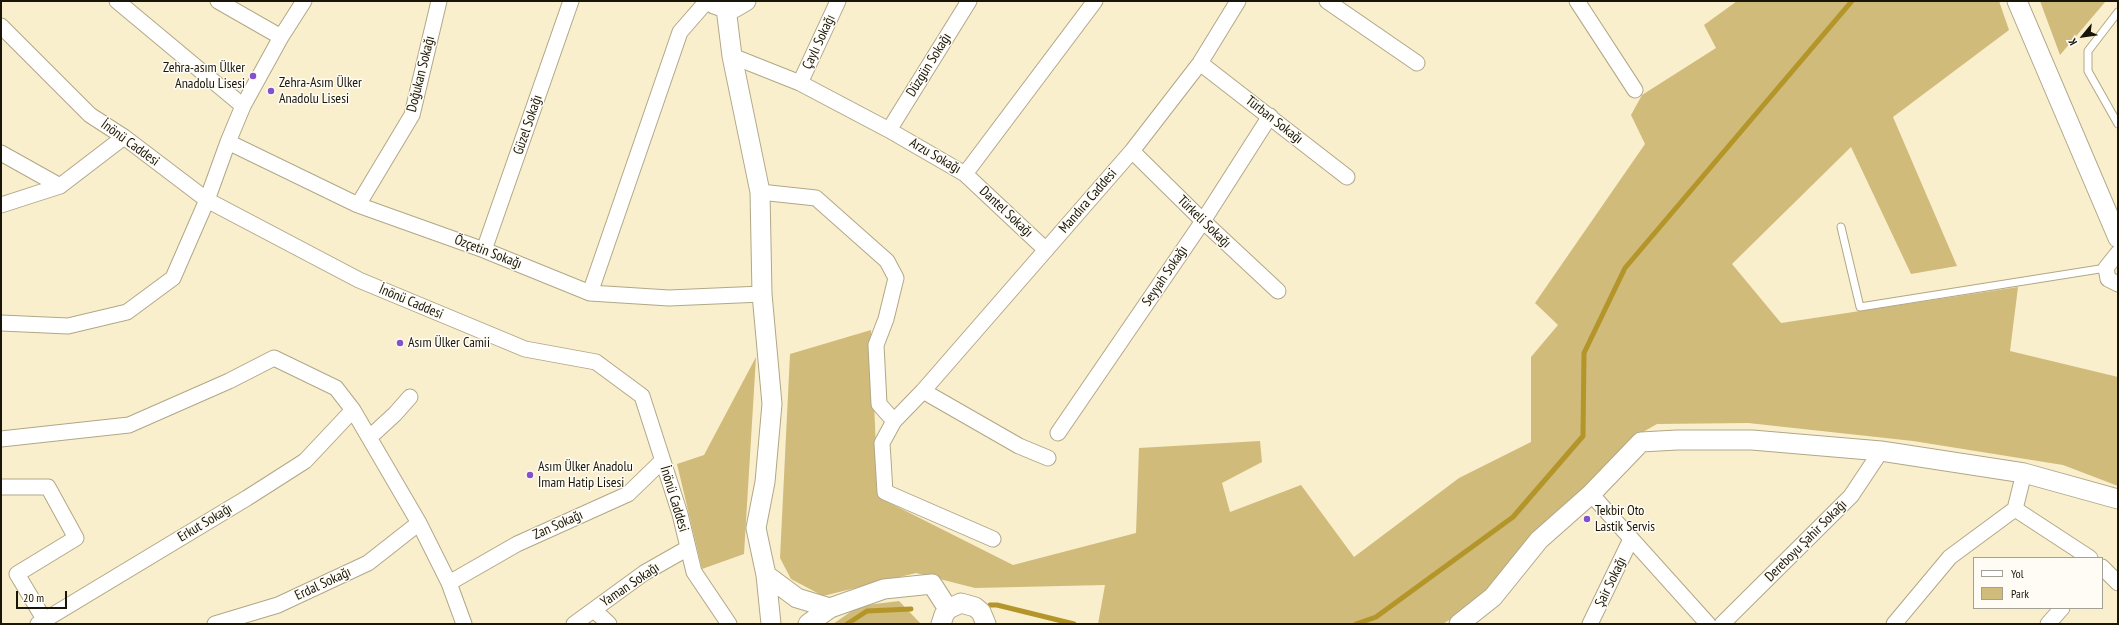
<!DOCTYPE html>
<html>
<head>
<meta charset="utf-8">
<style>
	body { margin:0 }
	#map { position:relative; width:2119px; height:625px; overflow:hidden; background:#faefcd; font-family:"PT Sans Narrow",sans-serif }
	canvas { display:block }
	.frame { position:absolute; inset:0; border:2px solid #191509; pointer-events:none }
	.legend { position:absolute; left:1973px; top:557px; width:130px; height:52px; box-sizing:border-box; background:#fefcf5; border:1px solid #a2a097; margin:0; padding:5px 7px; list-style:none; font-size:12px; color:#191509 }
	.legend li { display:flex; align-items:center; gap:8px; height:20px }
	.legend b { width:20px; border:1px solid #a2a097 }
	.north { position:absolute; left:2063px; top:16px; width:40px; height:40px; -webkit-text-stroke:3px #fefcf5; paint-order:stroke; rotate:241deg; font-size:11px; font-weight:700; line-height:16px; text-align:center; color:#191509 }
	.north::after { content:''; display:block; margin:auto; width:14px; height:18px; background:#191509; clip-path:polygon(50% 0,100% 100%,50% 72%,0 100%) }
	.scale { position:absolute; left:16px; top:591px; width:51px; height:18px; box-sizing:border-box; border:2px solid #191509; border-top:0; padding-left:5px; font-size:12px; line-height:14px; white-space:nowrap; color:#191509; -webkit-text-stroke:3px #fefcf5; paint-order:stroke }
</style>
</head>
<body>
<div id="map">
<canvas width="2119" height="625"></canvas>
<div class="frame"></div>
<ul class="legend">
<li><b style="height:5px;background:#fff"></b>Yol</li>
<li><b style="height:11px;background:#d0bb7a"></b>Park</li>
</ul>
<div class="north">K</div>
<div class="scale">20 m</div>
</div>
<script>
const ctx = document.querySelector('canvas').getContext('2d');
ctx.lineJoin = 'round';
function fill(path, color) { ctx.fillStyle = color; ctx.fill(path, 'evenodd'); }
const toPath = rows => new Path2D(rows.map(r => 'M' + r).join(''));
function stroke(path, color, width, dash) { ctx.strokeStyle = color; ctx.lineWidth = width; ctx.lineCap = dash ? 'butt' : 'round'; ctx.setLineDash(dash || []); ctx.stroke(path); }
function drawText(font, color, halo, rows, align = 'center') {
  ctx.font = font + ' "PT Sans Narrow",sans-serif'; ctx.lineWidth = 3; ctx.setLineDash([]); ctx.textBaseline = 'middle'; ctx.strokeStyle = halo; ctx.fillStyle = color; for (const [text, x, y, turn = 0] of rows) {
    ctx.save(); ctx.translate(x, y); ctx.rotate((+turn || 0) * Math.PI / 180); ctx.textAlign = isNaN(turn) ? turn : align; if (halo) ctx.strokeText(text, 0, 0); ctx.fillText(text, 0, 0); ctx.restore();
  }
}
fill(toPath([
	[1737,1,1999,1,2009,30,1893,117,1957,266,1911,274,1851,147,1732,264,1781,323,2018,287,2010,351,2118,377,2118,486,2063,465,1913,441,1748,423,1657,424,1629,440,1489,594,1443,624,1098,624,1105,585,975,588,916,573,823,596,791,579,780,558,790,354,871,330,878,497,1013,565,1136,533,1139,448,1260,441,1262,462,1222,483,1230,512,1301,485,1354,557,1459,478,1531,442,1531,357,1558,325,1535,303,1645,144,1631,115,1642,95,1716,48,1704,25],
	[2040,1,2106,1,2060,55],
	[756,357,744,554,702,569,677,464,704,455],
	[899,601,921,624,833,624,859,606]
]), '#d0bb7a');
stroke(toPath([
	[990,605,997,605,1074,624],
	[847,624,867,611,911,609],
	[1356,624,1376,617,1513,517,1583,436,1584,353,1625,268,1852,1]
]), '#b3952a', 5);
const service = toPath([
	[2118,12,2088,51,2088,71,2118,124],
	[1841,227,1860,307,2106,268]
]);
const minor = toPath([
	[117,1,243,106],
	[218,1,281,37],
	[1327,1,1417,63],
	[1577,1,1635,90],
	[1,26,90,115,124,137,207,200,359,280,525,349,596,362,642,396,680,514,694,572,729,624],
	[732,56,800,83,889,130,965,174,1095,1],
	[1200,63,1347,177],
	[800,83,838,1],
	[889,130,969,1],
	[228,142,358,205,484,250,590,293,669,298,762,294],
	[1132,151,1203,221,1278,291],
	[1,153,60,186],
	[965,174,1046,250],
	[760,192,816,198,887,261,896,278,886,319,876,345,879,404,894,421,882,443,885,492,993,539],
	[1,205,60,186,124,137],
	[358,205,412,115,439,1],
	[484,250,571,1],
	[2118,253,2106,268,2108,279,2118,284],
	[590,293,680,32,707,1],
	[1,323,68,326,127,312,173,278,207,200,228,142,243,106,281,37,304,1],
	[923,391,1132,151,1200,63,1238,1],
	[894,421,923,391,1019,446,1048,458],
	[1058,433,1203,221,1270,116],
	[370,437,395,414,410,397],
	[1,439,129,425,229,381,274,358,336,388,353,410,419,523,449,583,464,624],
	[1,487,48,487,76,538,17,574,47,624],
	[1591,494,1708,624],
	[2015,509,2090,558],
	[2102,567,2118,583],
	[449,583,517,544,628,494,662,461],
	[594,610,609,624],
	[38,624,247,498,305,461,353,410],
	[215,624,278,605,368,563,419,523],
	[574,624,644,573,688,548],
	[1590,624,1631,539],
	[1722,624,1851,496,1881,451],
	[1894,624,1950,557,2015,509,2024,473],
	[2048,624,2062,608]
]);
const tertiary = toPath([
	[710,1,714,4,726,8,734,8,746,1],
	[2017,1,2118,238],
	[726,8,732,56,760,192,762,294,772,404,765,482,756,528,766,575,771,624],
	[766,575,797,598,830,608],
	[808,624,830,608,884,589,932,584,948,609],
	[941,624,944,615,948,609,961,603,975,607,981,612,986,624],
	[1459,624,1493,597,1539,540,1591,494,1641,442,1677,440,1752,440,1881,451,2024,473,2118,499]
]);
stroke(service, '#b1a787', 9);
stroke(minor, '#b1a787', 17);
stroke(tertiary, '#b1a787', 21);
stroke(service, '#fff', 7);
stroke(minor, '#fff', 15);
stroke(tertiary, '#fff', 19);
for (const [x, y, r, color] of [
	[253,76,4,"#8352ca"],
	[271,91,4,"#8352ca"],
	[400,343,4,"#8352ca"],
	[530,475,4,"#8352ca"],
	[1587,519,4,"#8352ca"]
]) { const dot = new Path2D(); dot.arc(x, y, r, 0, 2 * Math.PI); ctx.fillStyle = color; ctx.fill(dot); stroke(dot, '#fefcf5', 1.5); }
drawText('14px', '#191509', '#fefcf5', [
	["Çaylı Sokağı",819,42,-65],
	["Düzgün Sokağı",929,65,-58],
	["Doğukan Sokağı",421,74,-76],
	["Türban Sokağı",1274,120,38],
	["Güzel Sokağı",528,125,-71],
	["İnönü Caddesi",130,143,36],
	["Arzu Sokağı",935,156,30],
	["Mandıra Caddesi",1088,201,-49],
	["Dantel Sokağı",1006,212,43],
	["Türkeli Sokağı",1204,222,44],
	["Özçetin Sokağı",488,252,21],
	["Seyyah Sokağı",1165,276,-56],
	["İnönü Caddesi",411,302,23],
	["İnönü Caddesi",674,499,73],
	["Erkut Sokağı",205,523,-31],
	["Zan Sokağı",558,525,-24],
	["Dereboyu Şahir Sokağı",1806,541,-45],
	["Şair Sokağı",1611,582,-64],
	["Erdal Sokağı",323,584,-25],
	["Yaman Sokağı",630,585,-34]
]);
drawText('14px', '#191509', '#fefcf5', [
	["Zehra-asım Ülker",245,68,"right"],
	["Anadolu Lisesi",245,84,"right"],
	["Zehra-Asım Ülker",279,83],
	["Anadolu Lisesi",279,99],
	["Asım Ülker Camii",408,343],
	["Asım Ülker Anadolu",538,467],
	["İmam Hatip Lisesi",538,483],
	["Tekbir Oto",1595,511],
	["Lastik Servis",1595,527]
], 'left');
</script>
</body>
</html>
